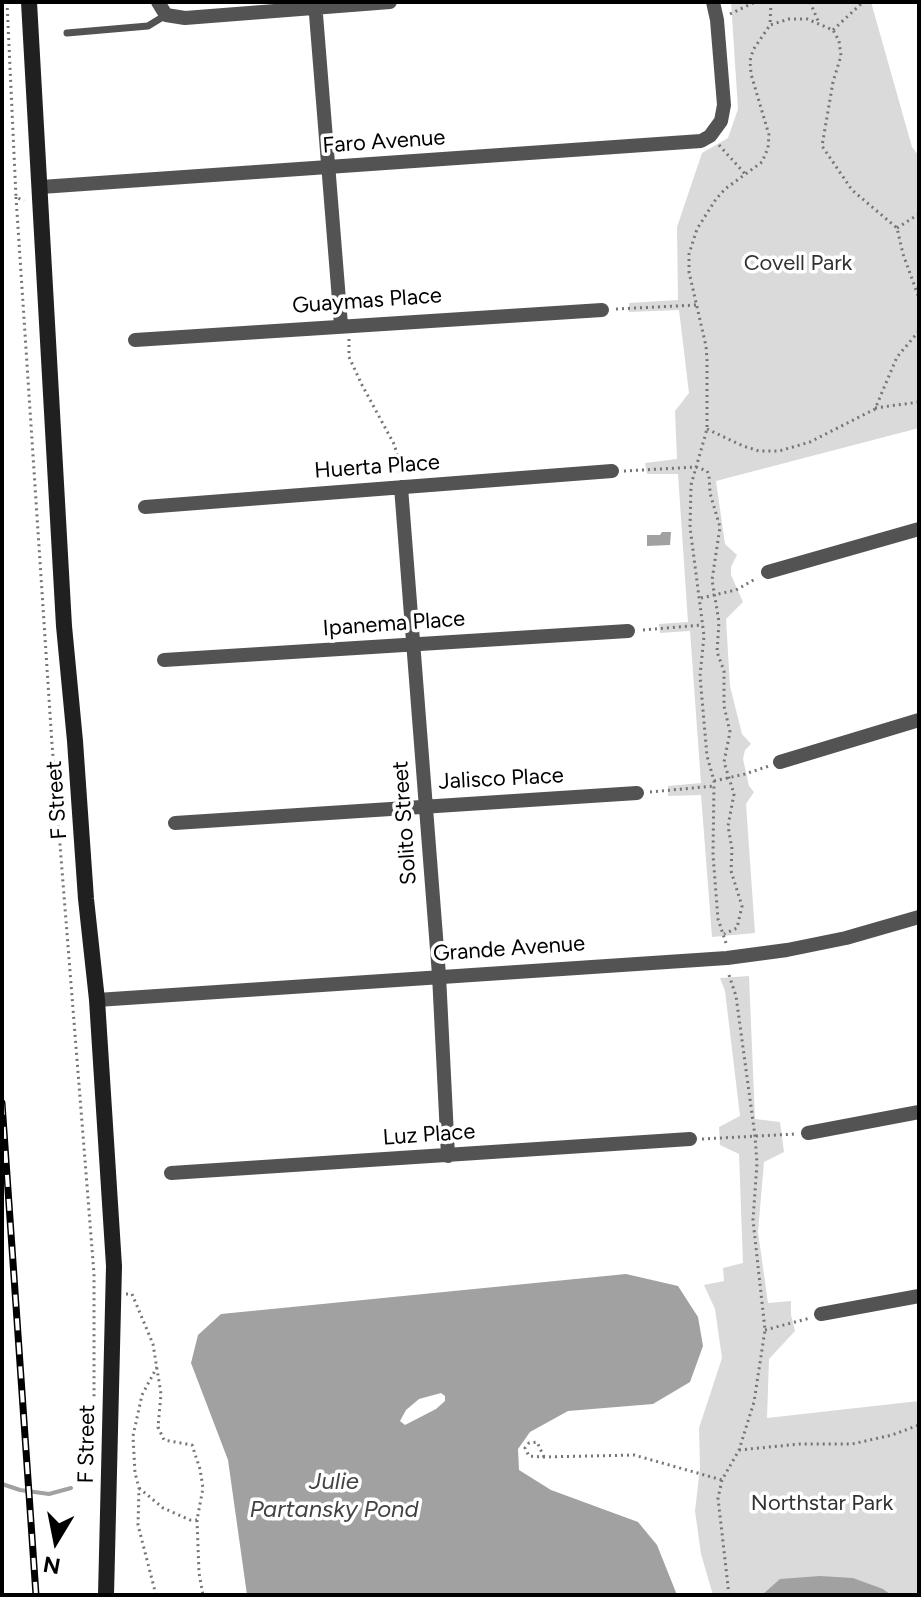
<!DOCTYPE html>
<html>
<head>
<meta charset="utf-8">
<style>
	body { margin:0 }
	#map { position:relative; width:921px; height:1597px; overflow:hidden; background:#fff; font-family:Figtree,sans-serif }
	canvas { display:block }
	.frame { position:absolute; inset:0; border:4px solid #000; pointer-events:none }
	.north { position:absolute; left:16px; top:1501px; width:80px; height:80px; -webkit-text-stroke:6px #fff; paint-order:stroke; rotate:190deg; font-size:22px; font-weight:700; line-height:32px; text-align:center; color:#000 }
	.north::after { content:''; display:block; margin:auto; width:28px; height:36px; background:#000; clip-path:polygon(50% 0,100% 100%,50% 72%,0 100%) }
</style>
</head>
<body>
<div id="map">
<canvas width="921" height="1597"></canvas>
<div class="frame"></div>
<div class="north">N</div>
</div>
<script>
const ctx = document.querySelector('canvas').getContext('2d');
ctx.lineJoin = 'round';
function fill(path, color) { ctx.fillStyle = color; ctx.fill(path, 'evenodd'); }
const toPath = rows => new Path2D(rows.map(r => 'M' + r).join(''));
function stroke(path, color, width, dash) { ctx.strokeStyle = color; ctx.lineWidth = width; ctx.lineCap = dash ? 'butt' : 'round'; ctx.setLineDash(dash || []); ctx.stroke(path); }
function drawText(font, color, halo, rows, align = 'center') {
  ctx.font = font + ' Figtree,sans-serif'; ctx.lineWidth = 7; ctx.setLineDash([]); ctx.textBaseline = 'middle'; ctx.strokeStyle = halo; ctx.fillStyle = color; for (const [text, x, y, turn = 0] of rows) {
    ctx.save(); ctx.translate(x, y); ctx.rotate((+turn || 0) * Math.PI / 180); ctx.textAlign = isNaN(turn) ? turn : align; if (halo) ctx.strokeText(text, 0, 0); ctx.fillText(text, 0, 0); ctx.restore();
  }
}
fill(toPath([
	[731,2,871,2,912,147,919,156,919,428,716,481,725,544,737,555,731,567,731,575,743,602,726,619,730,686,742,734,751,744,745,750,743,759,749,786,754,792,746,804,755,933,712,937,701,795,668,796,668,786,701,783,690,631,660,633,659,624,688,622,678,474,647,474,645,463,677,459,675,411,689,393,679,310,629,312,629,303,678,300,677,227,702,153,728,138,738,109],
	[749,976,755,1119,780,1122,784,1152,764,1162,758,1232,768,1303,791,1301,791,1315,795,1331,769,1359,767,1418,919,1401,919,1595,713,1595,701,1554,695,1511,700,1468,699,1428,722,1358,715,1309,704,1285,724,1281,723,1268,743,1263,739,1154,720,1145,719,1127,740,1116,725,991,720,978]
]), '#dadada');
fill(toPath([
	[662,532,671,532,670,545,647,546,647,535,660,535],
	[626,1274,678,1286,698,1317,703,1346,690,1382,653,1404,568,1411,530,1432,518,1449,519,1470,551,1490,638,1522,657,1545,677,1595,247,1595,228,1460,191,1363,198,1335,221,1314],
	[441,1393,445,1396,445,1401,436,1409,405,1425,400,1421,406,1410,419,1399],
	[820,1576,853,1578,883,1589,891,1595,762,1595,780,1579]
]), '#a1a1a1');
stroke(toPath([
	[2,1484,20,1490,49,1494,71,1488]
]), '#a1a1a1', 4);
stroke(toPath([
	[7,2,16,197,24,201],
	[771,2,770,25,789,19,807,19,833,30,839,41,841,56,833,82,822,146,852,190,897,228,903,254,919,298],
	[810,2,819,23],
	[730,14,755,2],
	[833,30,863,2],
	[719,145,746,175],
	[16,197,52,744,94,1274,94,1399],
	[897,228,919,214],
	[616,309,696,305],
	[349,339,349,357,362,385,394,444,400,463,400,475],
	[875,408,919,402],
	[707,429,743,446,759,451,779,451,810,442,875,409,897,357,919,331],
	[624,471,696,467,707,471,709,475,710,493,720,527,712,580,719,622,717,652,724,671,724,706,730,732,724,762,734,794,728,826,732,849,731,871,742,906,737,928,724,934],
	[701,598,736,590,757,578],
	[643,630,703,625],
	[714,781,745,774,769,766],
	[650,792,714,786],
	[726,943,718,919,713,855,714,781,707,756,700,676,704,636,690,527,691,485,707,429,707,360,706,346,689,272,689,254,697,229,716,199,725,189,762,162,768,148,769,135,751,74,750,61,753,50,770,25],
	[702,1139,795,1134],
	[126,1294,132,1294,153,1344,161,1394,158,1427,164,1440,192,1445,200,1469,203,1488,197,1520,199,1573,203,1595],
	[765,1330,810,1318],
	[739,1450,800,1444,852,1444,892,1435,919,1425],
	[544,1457,537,1442,529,1443,525,1448,529,1456,544,1457,634,1455,722,1480],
	[139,1488,163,1508,190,1520,197,1520],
	[156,1595,138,1525,139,1488,135,1473,133,1436,142,1395,157,1367],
	[729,1595,718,1498,722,1480,739,1450,754,1402,765,1330,753,1220,757,1163,755,1136,736,996,729,975]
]), '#757575', 3, [2, 4]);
stroke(toPath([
	[67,33,148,26,166,15]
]), '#535353', 7);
stroke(toPath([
	[158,2,166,15,185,18,390,2],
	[315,2,341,325],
	[41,187,701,141,710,136,721,121,724,105,717,20,713,2],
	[135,340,602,310],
	[401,487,439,975,448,1156],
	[145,507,612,471],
	[768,572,919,529],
	[164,660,628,631],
	[780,762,919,720],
	[175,823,637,793],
	[97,1000,727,958,787,950,846,938,919,917],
	[808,1133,919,1112],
	[171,1173,690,1139],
	[821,1314,919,1296]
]), '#535353', 14);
stroke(toPath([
	[29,2,64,626,75,741,86,899,97,1000,114,1266,106,1595]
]), '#202020', 16);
const rail = toPath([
	[2,1103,36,1595]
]);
stroke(rail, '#000', 7);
stroke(rail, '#fff', 4, [12]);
drawText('22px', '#000', '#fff', [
	["Faro Avenue",384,142,-4],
	["Guaymas Place",367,301,-4],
	["Huerta Place",377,467,-4],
	["Ipanema Place",394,624,-4],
	["Jalisco Place",501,779,-3],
	["F Street",57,800,-94],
	["Solito Street",405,823,-94],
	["Grande Avenue",509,949,-4],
	["Luz Place",429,1135,-4],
	["F Street",87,1444,-89]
]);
drawText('22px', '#313131', '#fff', [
	["Covell Park",798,264],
	["Northstar Park",822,1504]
]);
drawText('italic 24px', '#424242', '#fff', [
	["Julie",334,1482],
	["Partansky Pond",334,1510]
]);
</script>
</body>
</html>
